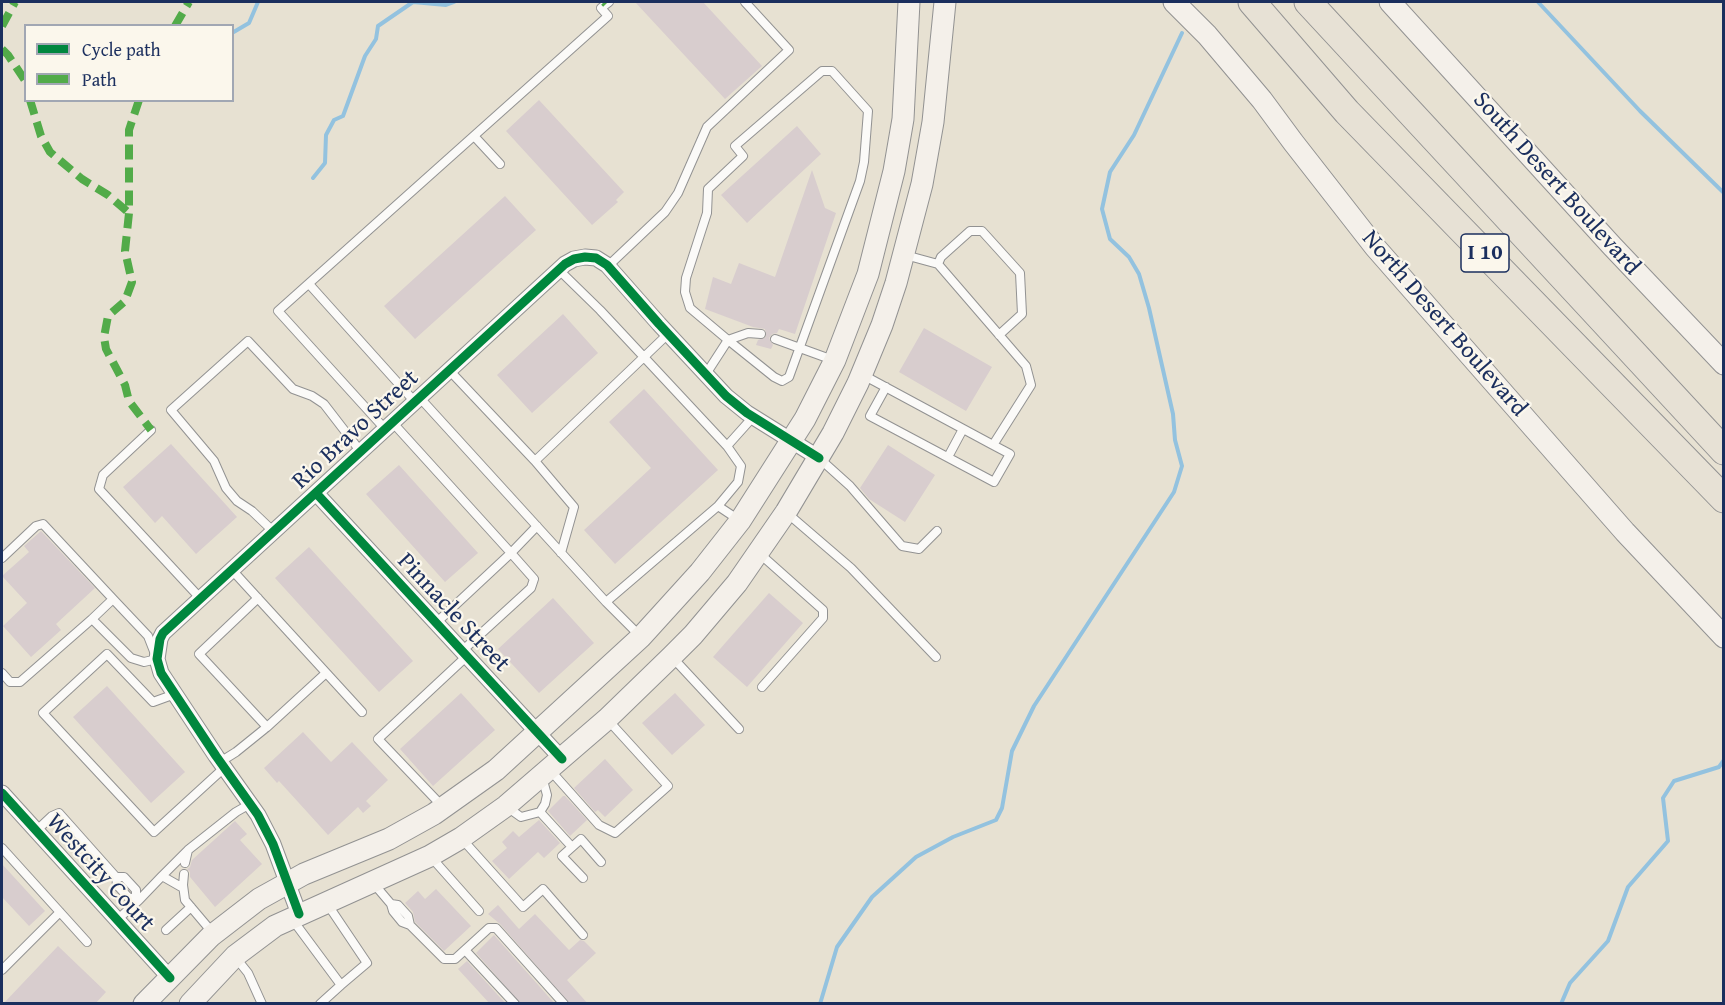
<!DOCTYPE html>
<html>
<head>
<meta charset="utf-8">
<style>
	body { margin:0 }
	#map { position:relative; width:1725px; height:1005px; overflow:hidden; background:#e7e1d2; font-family:"Gentium Book Plus",serif }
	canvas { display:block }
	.frame { position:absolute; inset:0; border:3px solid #1b2f5e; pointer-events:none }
	.legend { position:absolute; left:24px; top:24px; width:210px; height:78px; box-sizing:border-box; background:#fbf7ec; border:2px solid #a1a7b3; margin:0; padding:8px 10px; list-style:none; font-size:18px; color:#1b2f5e }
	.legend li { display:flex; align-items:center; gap:12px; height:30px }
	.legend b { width:30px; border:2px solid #a1a7b3 }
</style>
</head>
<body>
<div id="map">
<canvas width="1725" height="1005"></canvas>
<div class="frame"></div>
<ul class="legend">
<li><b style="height:8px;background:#00873e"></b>Cycle path</li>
<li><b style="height:8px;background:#52ab49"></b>Path</li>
</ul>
</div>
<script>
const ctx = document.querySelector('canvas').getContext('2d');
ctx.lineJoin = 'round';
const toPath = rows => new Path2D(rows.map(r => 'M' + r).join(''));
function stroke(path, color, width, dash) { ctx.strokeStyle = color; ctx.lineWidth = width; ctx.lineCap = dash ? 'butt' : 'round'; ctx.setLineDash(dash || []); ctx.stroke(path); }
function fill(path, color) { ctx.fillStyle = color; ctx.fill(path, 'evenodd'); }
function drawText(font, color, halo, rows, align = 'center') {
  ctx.font = font + ' "Gentium Book Plus",serif'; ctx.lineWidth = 4.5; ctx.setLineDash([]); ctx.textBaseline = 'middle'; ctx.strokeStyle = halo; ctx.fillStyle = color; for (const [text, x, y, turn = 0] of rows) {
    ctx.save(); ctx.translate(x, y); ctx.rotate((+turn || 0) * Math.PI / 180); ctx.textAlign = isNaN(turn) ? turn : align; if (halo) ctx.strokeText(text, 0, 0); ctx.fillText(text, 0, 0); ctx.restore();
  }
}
stroke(toPath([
	[1538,2,1640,111,1724,193],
	[232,33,249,23,258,2],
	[313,178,325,163,326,135,334,120,343,116,365,56,376,39,378,26,413,2,446,5,454,2],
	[820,1004,837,947,872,897,916,857,953,837,996,820,1002,808,1012,751,1034,706,1174,492,1182,466,1175,440,1173,414,1149,308,1139,274,1129,257,1110,239,1102,209,1110,172,1134,135,1182,33],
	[1561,1004,1570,983,1608,941,1628,887,1668,841,1663,798,1674,781,1719,767,1724,760]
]), '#93c2df', 4);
fill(toPath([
	[635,2,703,2,762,66,725,99],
	[539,100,624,192,616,200,618,202,592,225,506,131],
	[797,126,821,154,747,223,721,195],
	[812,170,825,208,836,213,795,334,779,329,777,333,772,334,769,338,773,345,771,349,756,345,758,340,766,337,765,329,753,327,705,309,713,277,731,284,739,263,775,277],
	[505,196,536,230,415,339,384,306],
	[563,314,598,353,532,413,497,375],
	[924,328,992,367,966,411,899,372],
	[644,389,718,470,615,564,584,530,651,468,609,422],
	[171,444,237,517,196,554,162,516,155,523,123,487],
	[888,445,935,475,905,522,869,499,860,488],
	[399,465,478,553,445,582,366,494],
	[41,531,95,588,56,624,61,630,31,657,3,626,27,603,2,576,29,552,24,546],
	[309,547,413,661,379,692,275,578],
	[769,593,803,623,747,687,713,657],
	[553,598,594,643,539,693,498,649],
	[107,686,185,772,151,803,73,717],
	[461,693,495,730,433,786,400,749],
	[675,693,705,725,672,755,642,723],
	[303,732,331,762,352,742,388,780,366,801,371,806,363,813,358,807,328,835,279,781,277,783,264,768],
	[605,759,633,790,605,817,598,810,595,812,574,788],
	[563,796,565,796,587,820,570,836,548,811],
	[539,820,560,843,544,858,538,852,509,879,492,861,507,848,502,842,513,831,519,837],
	[235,821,247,834,240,840,262,864,215,907,190,877,190,872,187,869,190,867,192,860],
	[2,864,45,911,29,926,2,897],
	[436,889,471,926,444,951,415,922,413,912,405,903,418,891,425,899],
	[498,905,519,929,535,914,569,950,580,940,584,941,596,953,567,980,588,1004,570,1004,500,924,488,914],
	[494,935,555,1004,521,1004,476,953],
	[58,946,106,992,95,1004,3,1004],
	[467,961,506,1004,490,1004,458,969]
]), '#d8cdce');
const lane = toPath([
	[474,136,500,164],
	[938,264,941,257,970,231,982,231,1020,273,1022,314,999,335],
	[608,266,665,212,678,193,707,127,789,50,745,2],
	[559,270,600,310,727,446,753,417],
	[309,284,415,402],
	[775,339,833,360],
	[449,370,535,461,668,334],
	[706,374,728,340,774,377,782,381,789,377,860,181,864,162,868,111,832,71,822,71,735,146,743,156,708,189,707,213,686,278,685,292,690,308,728,340,748,333,761,334],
	[863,375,993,445,1031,385,1026,366,938,264,905,255],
	[886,387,870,416,994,482,1010,454,993,445],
	[420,398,606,602],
	[393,423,511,553,436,623],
	[385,429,278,311,608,16,601,8,609,2],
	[151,430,103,475,99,489,201,599],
	[727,446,741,466,738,482,718,506,739,520],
	[948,457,963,429],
	[820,459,850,486,902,546,919,549,937,531],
	[535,461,574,507,561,553],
	[787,513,851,568,936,657],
	[274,532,252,511,237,501,226,488,214,461,171,410,248,341,293,389,312,396,324,404,361,452],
	[760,554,823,610,823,618,762,687],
	[2,558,36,526,43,524,113,599],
	[232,570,362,712],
	[113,599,148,636,157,659,144,662,131,658,92,619,113,599],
	[640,636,606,602,718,506],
	[462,651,531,588,534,579,511,553,537,526],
	[673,658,739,729],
	[2,673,10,682,20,682,92,619],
	[175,694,153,702,107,654,43,713,154,832,224,768],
	[267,727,326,673],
	[220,762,236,752,267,727,199,654,258,598],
	[550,770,599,825,615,833,668,786,607,719],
	[443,807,378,739,467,656],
	[507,807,521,817,540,812,545,804,547,795,544,784,539,778],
	[540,812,572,847],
	[36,831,52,816,59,813,116,877,117,885,128,897,139,900,162,876],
	[462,839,523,907,543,889,583,935],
	[2,848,87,942],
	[431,857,479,911],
	[185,863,188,850,236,812,250,804],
	[184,874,183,885,185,900,212,932],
	[116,877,124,877,136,890,136,897],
	[583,878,562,856,581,839,601,862],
	[374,884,391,904,393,911,402,922,410,925,408,916,398,905,391,904],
	[183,888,162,876,187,851],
	[292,919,341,985,367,963,328,905],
	[117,920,139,900],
	[410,925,444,959,455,959,489,928,496,928,564,1004],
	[166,930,191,907],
	[465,950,515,1004],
	[236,958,248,973,262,1004],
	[2,970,60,912],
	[320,1004,341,985]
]);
const street = toPath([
	[316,493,562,759],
	[2,793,170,978],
	[299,914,273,844,258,815,216,756,161,673,157,659,160,639,163,633,565,264,574,259,585,257,596,258,607,265,659,324,726,396,747,413,819,458]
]);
const secondary = toPath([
	[1174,2,1207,35,1262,100,1293,142,1375,247,1625,532,1724,637],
	[1390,2,1612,246,1724,364],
	[144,1004,211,936,259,899,304,874,389,839,434,814,496,770,641,637,700,572,740,521,805,419,835,360,868,274,894,171,903,119,909,2],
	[190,1004,235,956,275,926,430,856,461,838,506,806,607,719,672,656,693,635,737,583,786,512,833,433,858,383,882,325,896,283,922,184,933,122,945,2]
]);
const highway = toPath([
	[1252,2,1347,112,1724,499],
	[1308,2,1724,451]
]);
stroke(lane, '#929292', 10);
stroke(street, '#929292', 17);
stroke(secondary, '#929292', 23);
stroke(highway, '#929292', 29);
stroke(lane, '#fbfaf8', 8);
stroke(street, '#fbfaf8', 15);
stroke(secondary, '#f4f0ea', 21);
stroke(highway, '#e7e1d5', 27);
stroke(toPath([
	[604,2,606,4],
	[2,26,15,2],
	[175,26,189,2],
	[2,49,8,55,26,82],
	[30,100,41,136,50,152,82,179,108,195,129,213],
	[139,100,129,130,129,213,125,251,132,282,125,301,108,316,104,337,106,349,125,385,129,401,151,430]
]), '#52ab49', 8, [15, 8]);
stroke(toPath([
	[316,493,562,759],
	[2,793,170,978],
	[299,914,273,844,258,815,216,756,161,673,157,659,160,639,163,633,565,264,574,259,585,257,596,258,607,265,659,324,726,396,747,413,819,458]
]), '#00873e', 9);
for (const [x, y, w] of [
	[1485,253,48]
]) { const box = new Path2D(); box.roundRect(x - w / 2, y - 19, w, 38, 4.5); ctx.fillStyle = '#fbf7ec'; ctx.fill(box); stroke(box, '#1b2f5e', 1.5); }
drawText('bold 22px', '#1b2f5e', null, [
	["I 10",1485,253]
]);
drawText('24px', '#1b2f5e', '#fbf7ec', [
	["South Desert Boulevard",1556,184,48],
	["North Desert Boulevard",1444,324,49],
	["Rio Bravo Street",356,430,-43],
	["Pinnacle Street",453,613,47],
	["Westcity Court",100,873,48]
]);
</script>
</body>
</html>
